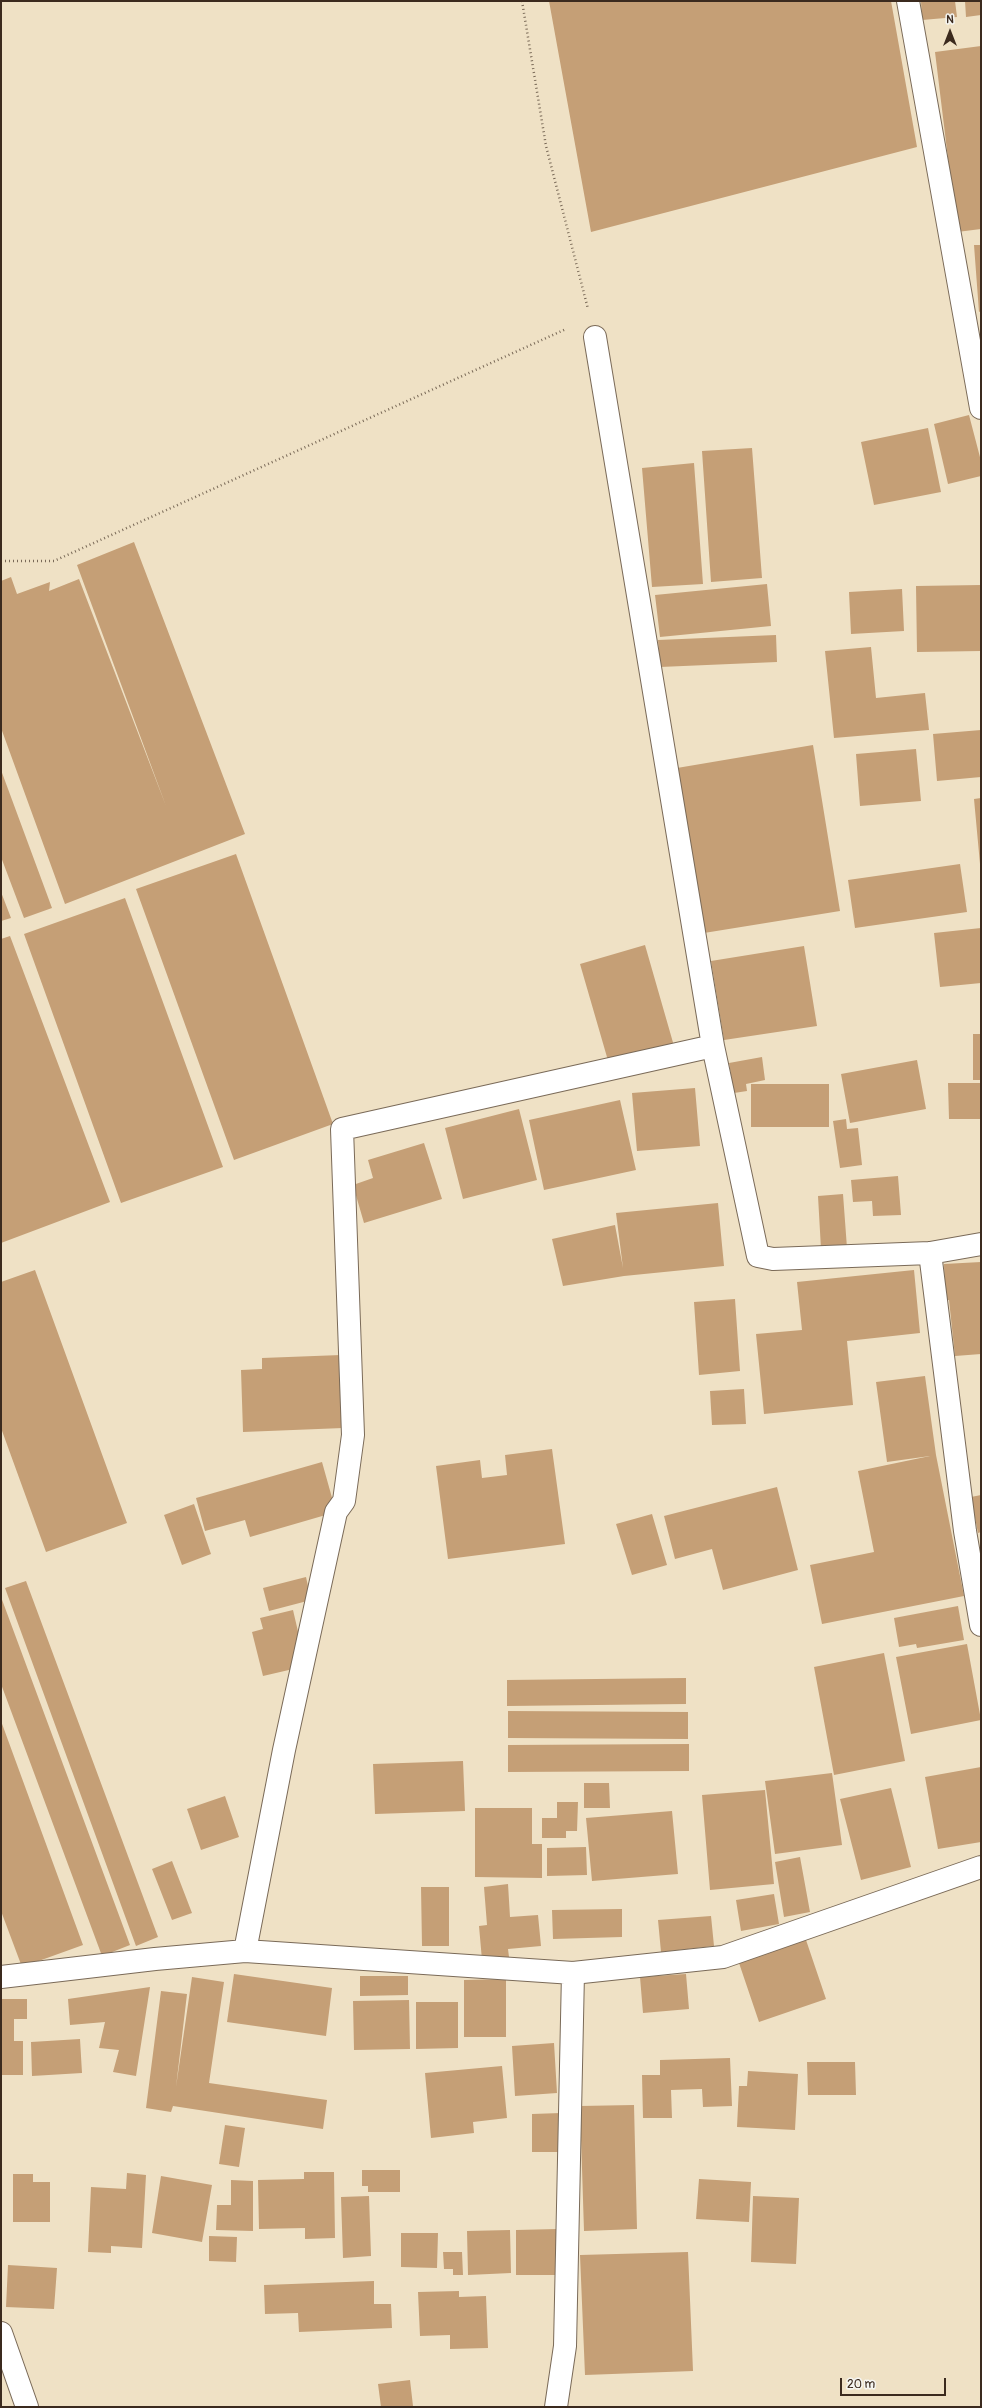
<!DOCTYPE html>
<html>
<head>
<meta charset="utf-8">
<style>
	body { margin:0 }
	#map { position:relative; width:982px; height:2408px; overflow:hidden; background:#efe1c5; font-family:Pangolin,sans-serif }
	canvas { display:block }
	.frame { position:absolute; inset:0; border:2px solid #3b2a1e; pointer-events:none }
	.north { position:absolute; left:930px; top:12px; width:40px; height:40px; -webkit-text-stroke:3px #f6f6f2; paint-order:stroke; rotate:0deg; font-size:11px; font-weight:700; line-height:16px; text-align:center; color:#3b2a1e }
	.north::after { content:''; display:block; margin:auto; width:14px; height:18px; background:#3b2a1e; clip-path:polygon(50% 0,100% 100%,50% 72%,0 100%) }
	.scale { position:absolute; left:840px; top:2378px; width:106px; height:18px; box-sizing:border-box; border:2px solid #3b2a1e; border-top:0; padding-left:5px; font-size:12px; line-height:14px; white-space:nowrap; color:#3b2a1e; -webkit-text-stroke:3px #f6f6f2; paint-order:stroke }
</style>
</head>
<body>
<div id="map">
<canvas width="982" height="2408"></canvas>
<div class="frame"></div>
<div class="north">N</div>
<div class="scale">20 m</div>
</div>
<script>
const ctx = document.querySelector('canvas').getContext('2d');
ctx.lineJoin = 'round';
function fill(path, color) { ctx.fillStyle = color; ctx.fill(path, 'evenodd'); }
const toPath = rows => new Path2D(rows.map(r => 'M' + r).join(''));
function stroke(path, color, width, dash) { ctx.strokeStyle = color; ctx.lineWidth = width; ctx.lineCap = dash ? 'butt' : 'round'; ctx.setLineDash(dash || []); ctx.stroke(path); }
fill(toPath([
	[549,1,891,1,917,147,591,232],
	[921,1,955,1,957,17,922,20],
	[965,1,981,1,981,15,966,17],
	[981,46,981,229,957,232,935,52],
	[974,245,981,245,981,311,979,312],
	[969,415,981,461,981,476,948,484,934,424],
	[928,428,941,492,874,505,861,442],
	[752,448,762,578,711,582,702,451],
	[694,463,703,584,652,587,642,468],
	[134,542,245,834,65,904,1,728,1,581,11,577,17,594,50,582,49,591,79,579,166,806,77,565],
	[767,584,771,626,660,637,655,595],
	[981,585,981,651,917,652,916,586],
	[902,589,904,631,851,634,849,592],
	[776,635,777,662,660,667,658,640],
	[871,647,876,698,925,693,929,730,834,738,825,651],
	[981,730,981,777,937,781,933,734],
	[813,745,840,911,704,933,677,768],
	[916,749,921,801,860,806,856,754],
	[1,770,52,908,24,918,1,857],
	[981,798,981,864,980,864,974,799],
	[236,854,333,1124,234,1160,136,889],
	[960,864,967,912,855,928,848,880],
	[1,892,11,918,1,921],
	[125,898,223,1167,121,1203,24,934],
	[981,928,981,983,940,987,934,933],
	[10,936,110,1202,1,1243,1,939],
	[645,945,674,1046,609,1064,580,964],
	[804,946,817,1026,724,1040,711,961],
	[973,1034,981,1034,981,1080,973,1080],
	[762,1057,765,1080,746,1084,747,1091,734,1093,729,1063],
	[917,1060,926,1109,850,1123,841,1074],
	[948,1083,981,1083,981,1119,949,1119],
	[751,1084,829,1084,829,1127,751,1127],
	[695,1088,700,1146,637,1151,632,1093],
	[620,1100,636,1170,544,1190,529,1120],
	[519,1109,537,1180,463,1199,445,1128],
	[846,1119,847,1129,858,1128,862,1165,840,1168,833,1121],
	[424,1143,442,1199,364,1223,353,1185,373,1178,368,1160],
	[898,1176,901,1215,873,1216,872,1201,853,1202,851,1180],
	[843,1194,847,1248,821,1249,818,1196],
	[718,1203,724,1266,624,1276,563,1286,552,1239,615,1225,623,1268,616,1213],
	[981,1262,981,1354,955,1356,949,1300,945,1300,944,1264],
	[35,1270,127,1523,46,1552,1,1428,1,1282],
	[914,1270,920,1333,847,1341,853,1405,764,1414,756,1334,802,1330,797,1282],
	[735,1299,740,1371,699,1375,694,1302],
	[341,1355,343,1428,243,1432,241,1370,262,1369,262,1358],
	[925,1376,936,1455,964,1596,822,1624,810,1565,874,1552,858,1471,930,1456,887,1462,876,1382],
	[744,1389,746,1424,712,1425,710,1391],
	[552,1449,565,1544,448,1559,436,1466,480,1460,482,1478,507,1475,505,1455],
	[322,1462,336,1512,250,1537,245,1520,205,1531,196,1498],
	[777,1487,798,1570,723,1590,712,1549,675,1559,664,1516],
	[981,1495,981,1532,978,1533,971,1497],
	[194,1504,211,1554,182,1565,164,1515],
	[652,1514,667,1565,632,1575,616,1524],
	[306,1577,311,1600,269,1611,263,1588],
	[26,1581,158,1937,136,1946,5,1588],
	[1,1597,130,1945,102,1956,1,1684],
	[958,1606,964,1640,917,1648,916,1644,899,1647,894,1618],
	[293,1610,306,1666,263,1676,252,1632,263,1629,260,1618],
	[967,1644,981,1720,911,1734,896,1657],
	[884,1653,905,1761,834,1775,814,1667],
	[686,1678,686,1704,507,1706,507,1680],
	[508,1711,688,1712,688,1739,508,1738],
	[1,1721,83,1945,22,1967,1,1911],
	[689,1744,689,1771,508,1772,508,1745],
	[463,1761,465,1811,375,1814,373,1764],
	[981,1767,981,1842,938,1849,925,1777],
	[832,1773,842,1845,775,1854,765,1781],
	[584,1783,609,1783,610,1808,584,1808],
	[891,1788,911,1867,861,1880,840,1799],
	[765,1790,774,1884,710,1890,702,1795],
	[225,1796,239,1837,201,1850,187,1809],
	[557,1802,578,1802,577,1831,566,1831,566,1838,542,1838,542,1818,557,1818],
	[475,1808,532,1808,532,1844,542,1844,542,1878,475,1877],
	[672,1811,678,1874,592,1881,586,1818],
	[586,1847,587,1875,547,1876,547,1848],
	[800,1857,810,1912,784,1917,775,1862],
	[172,1861,192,1913,172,1920,152,1869],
	[508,1884,510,1917,538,1915,541,1946,508,1949,509,1957,482,1960,479,1926,487,1925,484,1887],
	[421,1887,449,1887,449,1946,422,1946],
	[774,1894,779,1924,741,1931,736,1900],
	[622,1909,622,1937,553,1939,552,1910],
	[711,1916,714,1946,661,1952,658,1920],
	[806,1940,826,1999,759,2022,739,1963],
	[234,1974,332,1988,326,2036,227,2022],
	[686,1974,689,2009,643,2013,640,1977],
	[360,1976,408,1976,408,1995,360,1996],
	[192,1977,224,1982,209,2083,327,2100,323,2129,173,2106,171,2112,146,2108,161,1991,187,1994,176,2087],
	[506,1979,506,2037,464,2037,464,1980],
	[150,1987,136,2076,113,2072,119,2050,99,2048,105,2022,70,2025,68,1999],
	[1,1999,27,1999,27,2019,14,2019,14,2041,23,2041,23,2075,1,2075],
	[409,2000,410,2049,354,2050,353,2001],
	[416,2002,458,2002,458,2048,416,2049],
	[80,2039,82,2073,32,2076,31,2042],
	[554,2043,557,2093,515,2096,512,2046],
	[730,2058,732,2106,703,2107,702,2089,671,2090,672,2118,643,2118,642,2075,660,2075,660,2060],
	[807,2062,855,2062,856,2095,808,2095],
	[502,2066,507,2118,473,2122,474,2133,431,2138,425,2073],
	[748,2071,798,2074,795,2130,737,2127,739,2086,747,2086],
	[634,2105,637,2229,584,2231,580,2106],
	[561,2113,561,2152,532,2152,532,2114],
	[225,2125,245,2128,239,2167,219,2164],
	[362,2170,400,2170,400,2192,368,2192,368,2186,362,2186],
	[304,2172,334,2172,335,2238,305,2239,305,2228,259,2229,258,2180,304,2179],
	[127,2173,146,2175,142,2248,111,2246,111,2253,88,2252,91,2187,126,2189],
	[13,2174,33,2174,33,2182,50,2182,50,2222,13,2222],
	[161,2176,212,2185,202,2242,152,2233],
	[699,2179,751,2182,749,2222,696,2219],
	[231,2180,253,2181,253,2231,216,2230,217,2205,231,2205],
	[369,2196,371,2256,343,2258,341,2197],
	[753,2196,799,2198,796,2264,751,2262],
	[557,2229,558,2275,516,2275,516,2230],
	[510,2230,511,2273,468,2275,467,2231],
	[401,2233,438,2233,437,2268,401,2267],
	[209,2236,237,2237,236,2262,209,2261],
	[443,2252,462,2252,463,2275,453,2275,453,2269,444,2269],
	[688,2252,693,2371,585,2375,580,2255],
	[8,2265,57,2268,54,2309,6,2307],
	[374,2281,374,2304,391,2304,392,2328,299,2332,298,2313,265,2314,264,2285],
	[459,2291,459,2297,486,2296,488,2348,450,2349,450,2335,420,2336,418,2292],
	[410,2380,413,2406,381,2407,378,2384]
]), '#c59f76');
const minor = toPath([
	[908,1,981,408],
	[595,337,713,1046,758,1256,773,1259,930,1253,981,1244],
	[930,1253,965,1531,981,1625],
	[245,1951,284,1750,336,1512,344,1501,353,1435,342,1129,713,1046],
	[1,1977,155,1959,245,1951,573,1973,723,1957,981,1867],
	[1,2333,27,2407],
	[556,2407,565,2346,573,1973]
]);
stroke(minor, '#7a6a58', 24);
stroke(toPath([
	[522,1,546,146,588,309],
	[1,561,54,561,566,329]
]), '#7a6a58', 2.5, [1, 3]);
stroke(minor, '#fff', 22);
</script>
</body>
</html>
